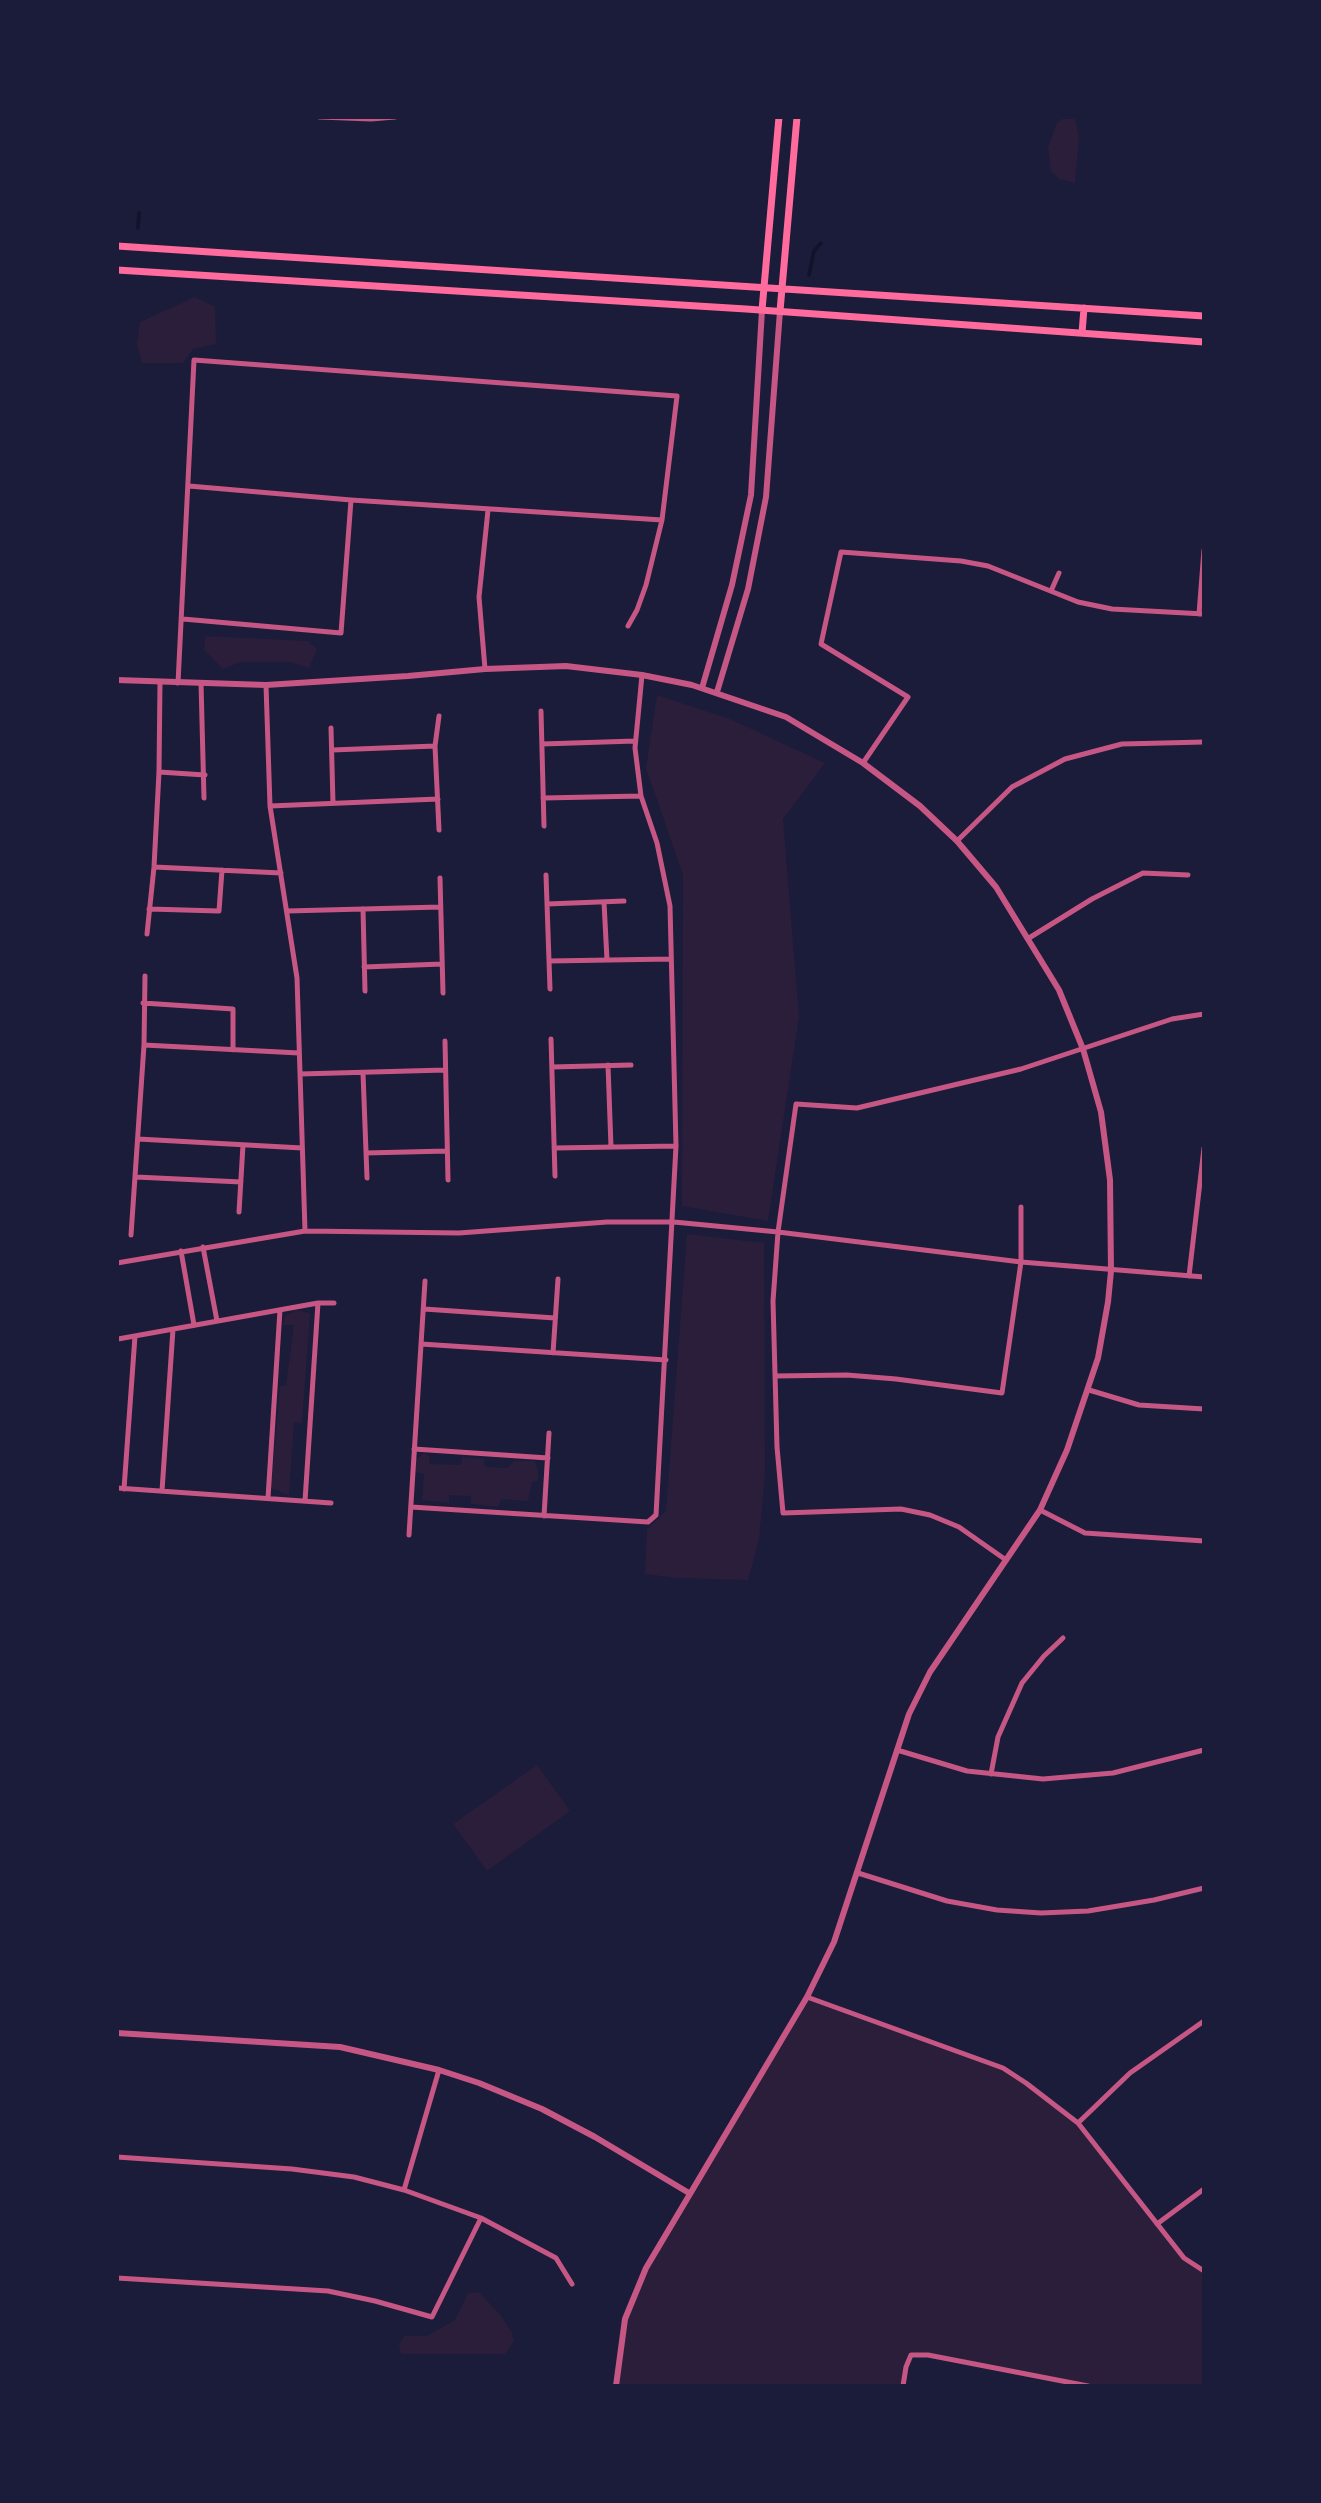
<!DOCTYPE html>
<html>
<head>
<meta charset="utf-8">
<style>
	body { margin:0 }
	#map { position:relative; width:1321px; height:2503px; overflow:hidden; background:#1b1b3a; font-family:"Source Sans 3",sans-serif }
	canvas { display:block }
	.frame { position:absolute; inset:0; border:119px solid #1b1b3a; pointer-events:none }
</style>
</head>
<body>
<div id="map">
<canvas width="1321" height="2503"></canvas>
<div class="frame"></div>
</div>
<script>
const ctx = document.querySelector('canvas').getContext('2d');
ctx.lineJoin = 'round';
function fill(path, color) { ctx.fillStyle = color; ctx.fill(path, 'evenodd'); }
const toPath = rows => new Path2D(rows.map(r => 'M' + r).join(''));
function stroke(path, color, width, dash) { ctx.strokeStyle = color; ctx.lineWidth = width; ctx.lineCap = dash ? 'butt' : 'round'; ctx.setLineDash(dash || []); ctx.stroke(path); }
fill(toPath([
	[1065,117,1074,117,1076,122,1079,139,1075,183,1059,179,1051,171,1048,147,1057,123],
	[195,297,215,307,216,344,193,349,183,363,142,363,137,344,140,322],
	[205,636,308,641,317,649,309,668,289,662,241,662,223,669,204,650],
	[657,695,730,719,825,763,783,819,799,1017,768,1221,682,1206,683,875,646,768],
	[687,1234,764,1243,765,1474,759,1540,748,1580,677,1578,645,1574,647,1529,666,1511],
	[296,1310,310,1313,302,1423,294,1422,289,1495,271,1488,280,1386,286,1385,294,1325,283,1325,285,1316],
	[424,1453,430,1456,429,1464,461,1465,462,1457,484,1459,485,1467,507,1468,514,1461,535,1461,538,1471,538,1481,532,1482,528,1501,501,1499,499,1507,471,1504,471,1496,449,1495,449,1503,422,1500,424,1474,415,1472,416,1460],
	[537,1765,570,1811,487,1871,453,1824],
	[807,1997,1003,2068,1078,2123,1184,2258,1204,2271,1204,2386,1088,2386,928,2355,911,2356,903,2386,616,2386,625,2319,646,2269],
	[479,2292,501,2316,512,2332,514,2341,505,2354,401,2354,399,2345,404,2336,427,2336,455,2320,468,2293]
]), '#2a1e3b');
stroke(toPath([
	[138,228,139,213],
	[809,275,814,251,821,243]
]), '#12122b', 3.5);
stroke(toPath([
	[320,117,371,119,395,117],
	[189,486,351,500,662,520],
	[1051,591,1059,573],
	[1199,614,1204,550],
	[183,619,341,633,351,500],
	[485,669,479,597,488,510],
	[178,683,194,360,677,396,662,520,646,585,637,610,628,626],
	[201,683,204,798],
	[266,685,270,806,297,978,305,1231],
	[541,711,544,826],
	[439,716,435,746,439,830],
	[331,728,333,803],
	[542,744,635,741],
	[332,750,435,746],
	[863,763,908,697,821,644,841,552,961,561,988,566,1078,602,1112,609,1204,614],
	[159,772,205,775],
	[543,798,641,796],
	[270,806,438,799],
	[957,841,1012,787,1065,759,1122,744,1204,742],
	[154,867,281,873],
	[546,875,550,989],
	[440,878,443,993],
	[604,902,607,960],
	[547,904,624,901],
	[149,909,219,911,222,870],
	[363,909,365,991],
	[287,911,440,907],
	[147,934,154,867,159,772,160,682],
	[1029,938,1092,899,1143,873,1188,875],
	[549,961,671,959],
	[364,967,442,964],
	[143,1003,233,1009,233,1050],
	[551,1039,555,1176],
	[445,1041,448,1180],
	[144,1045,299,1053],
	[608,1065,611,1147],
	[552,1067,631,1065],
	[363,1073,367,1178],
	[300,1074,445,1070],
	[138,1139,302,1148],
	[554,1148,676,1146],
	[366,1153,447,1151],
	[136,1177,241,1182],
	[239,1212,243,1145],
	[131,1235,144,1045,145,976],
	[203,1247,217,1321],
	[181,1251,194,1325],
	[117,1263,305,1231,459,1233,607,1222,674,1222,778,1232,1021,1262,1204,1277],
	[1189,1276,1204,1148],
	[424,1309,555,1318],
	[118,1339,318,1303,334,1303],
	[421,1344,666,1360],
	[553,1353,558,1279],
	[775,1376,847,1375,896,1379,1002,1393,1021,1262,1021,1207],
	[1089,1390,1139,1405,1204,1409],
	[414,1449,548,1458],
	[117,1488,331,1503],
	[124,1489,135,1336],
	[162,1491,173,1329],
	[268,1498,280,1310],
	[305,1501,318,1303],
	[411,1507,648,1522,656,1515,676,1146,670,906,657,843,641,796,635,748,642,675],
	[1040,1510,1085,1533,1204,1541],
	[544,1516,549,1433],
	[409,1535,425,1281],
	[1006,1560,959,1527,930,1515,901,1509,783,1513,777,1447,773,1301,778,1232,796,1104,857,1108,1021,1069,1172,1019,1204,1014],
	[897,1750,967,1771,1043,1779,1113,1773,1204,1750],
	[991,1774,998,1737,1022,1683,1044,1656,1063,1638],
	[858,1873,947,1901,997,1910,1041,1913,1088,1911,1154,1900,1204,1888],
	[807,1997,1003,2068,1026,2083,1078,2123,1184,2258,1204,2271],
	[1078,2123,1130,2073,1204,2021],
	[117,2157,292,2169,354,2177,404,2190,481,2218,556,2258,572,2284],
	[404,2190,439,2070],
	[1157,2224,1204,2189],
	[117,2278,328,2291,375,2301,432,2317,481,2218],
	[903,2386,906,2367,911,2355,928,2355,1088,2386]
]), '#c65784', 5);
stroke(toPath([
	[117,680,266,685,408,676,485,669,566,666,642,675,692,685,786,717,863,763,920,806,957,841,996,887,1059,990,1083,1049,1101,1112,1110,1180,1111,1271,1108,1302,1098,1358,1067,1450,1040,1510,930,1672,909,1714,834,1942,807,1997,646,2268,625,2319,616,2386],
	[702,688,732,585,751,495,762,310],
	[717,692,748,589,766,497,780,311],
	[117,2033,340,2047,439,2070,479,2083,542,2109,595,2137,689,2193]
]), '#c65784', 6);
stroke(toPath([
	[117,246,1204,316],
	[117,270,746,309,1204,342],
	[762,310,779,117],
	[780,311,797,117],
	[1082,333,1084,308]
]), '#ff6b9d', 7);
</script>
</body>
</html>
